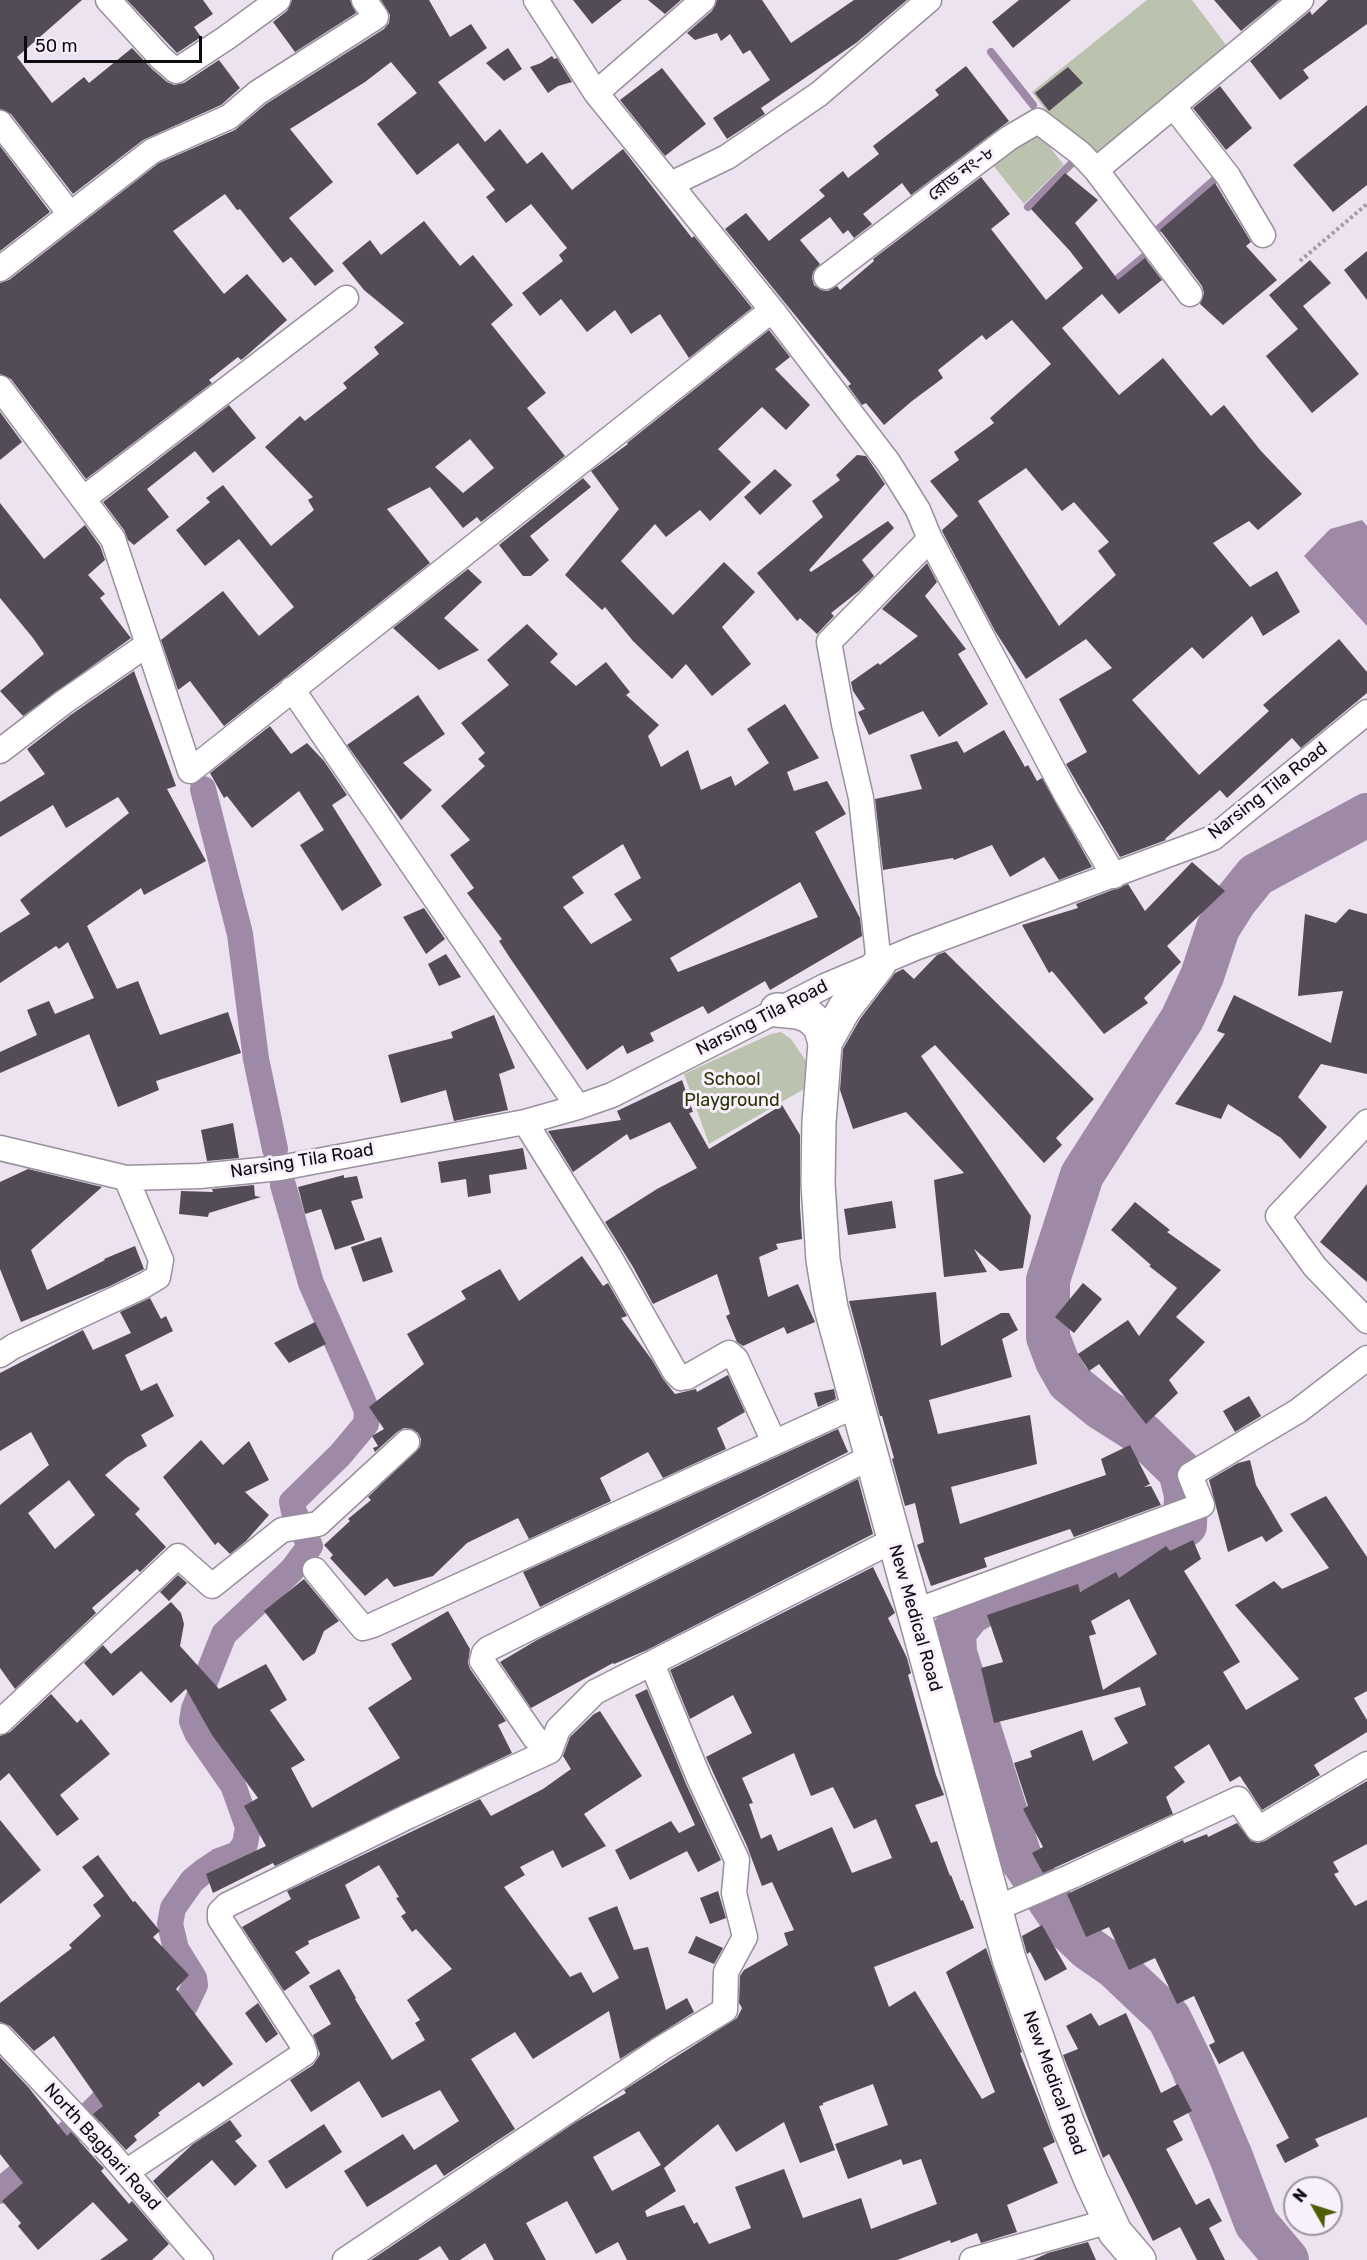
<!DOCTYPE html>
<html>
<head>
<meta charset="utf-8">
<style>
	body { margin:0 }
	#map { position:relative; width:1367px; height:2260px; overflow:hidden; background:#ece2f0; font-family:Rubik,sans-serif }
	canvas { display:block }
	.north { position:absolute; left:1283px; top:2176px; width:60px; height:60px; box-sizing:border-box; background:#f9f0fd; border:2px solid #9b959e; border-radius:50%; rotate:309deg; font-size:16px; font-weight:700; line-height:24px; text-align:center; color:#0f0c10 }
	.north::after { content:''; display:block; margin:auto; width:21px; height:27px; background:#4c5f05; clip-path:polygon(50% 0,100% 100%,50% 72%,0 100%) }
	.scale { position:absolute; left:24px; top:36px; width:178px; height:27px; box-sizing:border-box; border:3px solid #0f0c10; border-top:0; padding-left:8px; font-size:18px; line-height:21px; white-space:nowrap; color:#0f0c10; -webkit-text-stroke:4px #f9f0fd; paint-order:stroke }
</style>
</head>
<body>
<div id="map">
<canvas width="1367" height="2260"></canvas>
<div class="north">N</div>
<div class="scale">50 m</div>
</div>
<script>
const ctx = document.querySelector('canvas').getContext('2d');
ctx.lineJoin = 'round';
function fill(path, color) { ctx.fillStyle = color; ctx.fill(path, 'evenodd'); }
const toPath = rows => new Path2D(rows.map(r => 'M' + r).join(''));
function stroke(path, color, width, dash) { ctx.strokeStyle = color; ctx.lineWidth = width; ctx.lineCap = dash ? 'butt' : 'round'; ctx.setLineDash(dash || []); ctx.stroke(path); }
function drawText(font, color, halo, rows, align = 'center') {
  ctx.font = font + ' Rubik,"Noto Sans Bengali",sans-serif'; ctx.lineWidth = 6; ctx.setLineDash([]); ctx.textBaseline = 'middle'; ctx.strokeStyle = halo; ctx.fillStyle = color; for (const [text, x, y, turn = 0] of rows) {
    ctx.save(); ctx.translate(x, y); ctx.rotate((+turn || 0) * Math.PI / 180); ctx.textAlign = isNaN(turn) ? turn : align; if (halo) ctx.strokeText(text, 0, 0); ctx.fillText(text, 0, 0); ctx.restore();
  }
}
fill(toPath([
	[1147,0,1192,0,1229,49,1112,150,1094,153,1064,135,1032,92],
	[1036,130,1064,165,1024,204,992,164],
	[781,1032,791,1039,806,1061,807,1077,804,1089,709,1144,684,1074,771,1034]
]), '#bbc2ad');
fill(toPath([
	[1362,520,1367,526,1367,626,1304,556,1330,529]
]), '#9e8aa6');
stroke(toPath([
	[991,52,1033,105],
	[1028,207,1073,162],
	[1156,231,1221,174],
	[1111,284,1152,250]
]), '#9e8aa6', 8);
stroke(toPath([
	[203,789,240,934,256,1059,275,1149],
	[168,2031,186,2004,195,1985,194,1978,176,1949,170,1924,173,1908,192,1881,204,1871,219,1861,238,1854,245,1844,248,1827,233,1785,197,1733,192,1721,194,1709,224,1634,292,1570,310,1546,294,1512,292,1502,340,1455,366,1424,367,1411,362,1399,311,1283,283,1185],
	[0,2191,87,2117,126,2078]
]), '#9e8aa6', 26);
stroke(toPath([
	[1287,2260,1256,2223,1231,2157,1190,2061,1169,2018,1115,1967,1089,1949,1070,1931,1020,1857,955,1653,954,1632,969,1613,1001,1595,1141,1548,1168,1537,1185,1525,1186,1495,1180,1471,1142,1434,1101,1408,1069,1382,1057,1361,1048,1337,1048,1280,1082,1175,1182,1019,1202,976,1218,928,1235,901,1256,875,1367,815]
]), '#9e8aa6', 44);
fill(toPath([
	[0,0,82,0,17,57,52,103,84,77,89,83,132,48,152,69,167,82,174,85,184,83,219,60,240,88,221,105,143,140,73,194,11,114,0,109],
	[127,0,203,0,213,14,194,27,201,37,177,53],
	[292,0,350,0,356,13,295,52,273,22,287,11],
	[381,0,429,0,450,37,471,24,487,48,438,82,485,142,500,129,527,164,542,152,572,190,623,149,692,238,694,236,752,308,689,358,660,314,631,334,615,310,587,332,561,299,540,316,522,293,563,261,559,255,567,248,531,204,506,223,486,197,495,190,458,143,417,175,377,124,417,93,391,62,365,82,290,129,333,182,289,218,334,271,315,286,291,257,283,263,240,209,237,210,225,194,173,231,224,294,247,274,287,320,245,357,241,360,238,357,209,380,212,383,86,479,11,379,0,374,0,283,9,280,159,163,235,130,266,104,384,29,389,23,390,15],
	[573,0,622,0,592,24],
	[648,0,681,0,665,14],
	[717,0,762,0,791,43,854,0,907,0,856,43,761,108,765,114,727,139,713,118,770,80,750,50,743,54,730,34,721,41,717,33,695,40,687,33,712,11],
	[1019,0,1071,0,1013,48,992,22],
	[1214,0,1279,0,1241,31],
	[1328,0,1367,0,1367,24,1303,70,1309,78,1280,100,1250,61,1310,11,1312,15],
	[508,48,522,69,504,81,486,63],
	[552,56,554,59,557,58,572,82,558,86,548,93,530,67,541,63],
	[966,66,1009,121,911,195,902,183,863,214,872,224,854,238,848,230,843,234,830,217,800,240,820,264,813,272,812,278,814,285,821,290,828,291,837,286,840,290,874,261,873,259,981,177,1010,214,991,229,1046,300,1083,268,1070,251,1031,209,1065,173,1098,200,1075,223,1118,280,1145,258,1162,280,1119,314,1102,294,1062,328,1119,395,1163,358,1211,416,1224,405,1261,451,1302,494,1258,530,1249,521,1213,543,1250,587,1277,571,1300,612,1263,636,1252,616,1203,659,1192,647,1132,700,1199,775,1269,711,1263,705,1339,639,1367,672,1367,693,1301,748,1292,738,1227,798,1220,790,1165,839,1166,840,1120,857,1066,764,1087,752,1059,699,1112,668,1086,639,1026,679,995,631,943,533,942,530,958,516,930,481,959,460,954,452,994,423,990,418,1051,364,1012,320,986,340,982,335,938,370,943,378,912,401,884,425,866,403,862,405,848,386,851,384,725,229,746,213,769,241,825,196,819,190,843,171,848,178,879,154,873,146,939,95,935,90],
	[1026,468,1062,511,1074,502,1109,542,1098,551,1116,575,1059,626,978,501],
	[1068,67,1083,83,1049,111,1035,93],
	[662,68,706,124,665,156,620,100],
	[1220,86,1252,128,1226,150,1193,108],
	[1367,105,1367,185,1333,212,1293,165],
	[0,146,50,212,0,251],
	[1215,183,1251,242,1246,246,1277,280,1223,325,1200,304,1204,293,1202,286,1160,230],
	[424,221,460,266,473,255,513,305,491,324,546,393,527,408,565,456,481,522,477,517,463,528,430,487,387,509,430,563,224,726,190,681,178,690,161,640,223,591,259,636,294,607,239,539,205,566,176,530,210,502,206,498,223,485,271,546,314,510,308,500,313,497,265,447,300,416,305,421,347,388,343,383,379,354,374,347,404,323,364,290,342,263,370,240,381,255],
	[470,439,494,468,463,493,435,467],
	[1367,251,1367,300,1344,270],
	[1310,260,1331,283,1303,306,1359,374,1312,413,1266,356,1298,329,1269,295],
	[769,330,790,357,775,369,810,405,786,430,762,407,718,449,751,482,710,521,700,510,666,537,655,524,621,561,673,615,724,562,755,592,722,627,751,664,712,696,686,664,672,679,633,641,605,607,602,610,565,575,619,509,591,471,628,444,627,443],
	[229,405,256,438,213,473,195,451,147,489,169,517,134,545,128,540,124,530,103,502],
	[0,412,22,442,0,460],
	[857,455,866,456,885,484,809,570,811,572,888,521,894,528,862,560,874,576,859,591,831,613,834,616,817,634,800,618,797,621,757,573,823,517,812,501,840,480,836,475],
	[775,469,792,485,760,515,744,497],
	[583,478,591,487,530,536,549,560,531,576,523,576,499,545],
	[0,503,44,559,85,525,100,546,105,560,88,575,105,594,100,598,131,638,23,716,0,691,44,654,33,638,0,598],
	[927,563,937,582,925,596,966,649,958,654,988,704,939,737,923,711,869,735,858,712,865,709,853,691,851,682,878,663,880,665,918,636,882,609],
	[468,569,482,582,444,618,479,650,439,670,393,628],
	[527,624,558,654,550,662,576,686,606,662,630,692,626,695,659,725,648,736,661,767,688,750,701,790,731,776,735,786,769,763,747,729,785,704,819,758,787,772,794,791,827,781,846,814,815,832,860,918,862,936,770,990,765,981,708,1014,703,1006,650,1033,654,1041,627,1054,623,1045,587,1070,510,958,499,941,502,939,467,893,474,888,450,855,470,840,441,806,485,766,478,759,485,753,461,723,509,685,487,660],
	[623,844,641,878,614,894,632,920,591,944,563,907,584,893,572,877],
	[800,882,818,917,678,972,670,958],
	[134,671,176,786,167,789,206,861,144,895,141,888,87,926,117,989,138,981,160,1035,228,1012,241,1053,156,1081,159,1090,118,1107,89,1034,0,1073,0,1052,37,1035,27,1010,49,1001,55,1014,94,998,68,942,59,949,56,946,0,983,0,933,30,914,20,900,129,813,118,797,66,828,53,805,0,837,0,802,45,774,27,749,72,714],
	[418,695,445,734,403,763,432,790,401,820,347,745],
	[270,726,291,754,307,743,324,761,347,795,332,805,382,885,342,911,300,845,324,830,299,791,252,828,227,796,224,798,210,773],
	[1004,730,1025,767,1028,765,1037,781,1042,778,1092,867,1059,880,1044,857,1010,877,992,845,954,860,953,858,883,870,875,799,922,789,910,755,957,741,964,753],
	[1192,862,1225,891,1167,946,1181,962,1144,998,1148,1003,1104,1034,1052,971,1049,973,1022,925,1078,908,1076,904,1128,884,1145,911],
	[424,908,445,939,426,954,403,917],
	[1349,909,1367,914,1367,1074,1321,1064,1298,1097,1327,1127,1300,1159,1281,1138,1228,1104,1221,1119,1175,1104,1225,1034,1217,1031,1234,995,1331,1043,1343,991,1298,996,1305,914,1336,923],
	[945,952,1094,1099,1056,1138,1062,1145,1044,1163,935,1045,921,1056,1031,1216,1023,1268,1000,1271,974,1249,987,1272,944,1277,934,1180,964,1173,906,1112,853,1129,840,1090,843,1049,860,1019,895,973,903,969,914,979,937,955],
	[446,954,461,977,439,986,428,964],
	[494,1015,515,1068,499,1074,508,1110,454,1121,446,1090,401,1103,388,1055,453,1038,451,1032],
	[682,1080,693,1112,689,1113,709,1149,782,1105,800,1135,800,1207,802,1239,776,1244,778,1249,759,1257,768,1297,798,1284,815,1322,787,1334,784,1327,743,1346,737,1342,726,1316,730,1314,717,1274,653,1304,633,1267,605,1222,657,1189,697,1168,670,1122,630,1140,627,1134,573,1172,548,1131,621,1120,617,1111],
	[233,1123,239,1158,207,1161,201,1130],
	[523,1148,527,1169,489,1175,491,1193,468,1197,466,1179,441,1183,438,1162],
	[28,1169,102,1187,31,1250,47,1290,105,1260,104,1259,135,1246,144,1269,110,1286,21,1322,0,1269,0,1182],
	[344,1175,344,1178,357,1176,363,1198,351,1201,365,1240,335,1250,321,1209,305,1214,298,1187],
	[1367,1184,1367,1282,1320,1242],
	[254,1185,255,1196,261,1197,209,1213,208,1217,179,1214,181,1191,213,1192,212,1189],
	[892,1201,896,1228,848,1235,844,1209],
	[1135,1202,1170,1230,1167,1232,1221,1270,1176,1317,1205,1342,1169,1380,1178,1393,1146,1424,1099,1364,1089,1371,1078,1354,1128,1320,1139,1336,1177,1288,1149,1266,1151,1265,1111,1230],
	[381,1237,393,1272,363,1282,351,1247],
	[582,1256,603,1286,608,1283,627,1316,621,1318,652,1360,663,1379,675,1394,696,1389,697,1392,728,1375,745,1412,717,1428,726,1449,663,1478,648,1452,600,1478,611,1501,529,1539,518,1518,467,1543,433,1576,394,1587,387,1578,365,1596,330,1558,333,1555,324,1545,350,1521,348,1519,371,1500,368,1497,420,1447,421,1439,418,1433,412,1429,404,1428,397,1432,375,1452,373,1448,378,1446,372,1436,384,1429,369,1407,424,1364,407,1334,466,1299,461,1291,500,1269,519,1301],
	[1083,1283,1102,1299,1074,1333,1055,1317],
	[936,1292,941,1346,1001,1313,1009,1313,1018,1330,1002,1339,1012,1377,929,1400,938,1434,1030,1415,1037,1464,951,1487,960,1524,1106,1475,1101,1459,1130,1445,1150,1484,1144,1487,1151,1486,1161,1505,1074,1537,1070,1529,984,1558,987,1567,931,1586,917,1545,924,1542,915,1503,905,1506,892,1459,894,1458,882,1416,880,1416,849,1301],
	[150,1298,161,1319,166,1316,173,1331,125,1355,141,1391,157,1383,174,1416,141,1435,147,1446,126,1458,105,1475,140,1509,135,1514,166,1547,140,1572,137,1569,92,1608,96,1613,15,1689,0,1668,0,1505,49,1465,31,1432,0,1451,0,1373,83,1330,93,1350,131,1333,120,1312],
	[69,1480,95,1515,55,1549,28,1513],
	[315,1322,326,1344,289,1363,274,1343],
	[834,1389,836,1399,818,1407,814,1393],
	[1249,1396,1261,1416,1235,1432,1223,1411],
	[838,1429,848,1452,540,1607,523,1572],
	[201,1440,223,1465,249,1441,269,1480,245,1492,269,1515,246,1541,230,1554,218,1542,215,1545,163,1477],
	[1250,1460,1256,1485,1283,1531,1266,1542,1262,1536,1228,1552,1209,1480,1238,1463],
	[858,1479,873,1534,647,1650,614,1664,613,1663,531,1708,500,1662,537,1640],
	[1326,1496,1367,1557,1367,1691,1354,1698,1367,1720,1367,1732,1314,1765,1320,1775,1262,1810,1240,1776,1230,1782,1209,1744,1174,1767,1185,1782,1166,1797,1173,1814,1043,1873,1032,1853,1043,1847,1023,1809,1028,1806,1014,1763,1032,1757,1030,1751,1082,1730,1093,1761,1128,1743,1114,1718,1146,1705,1140,1687,994,1723,981,1668,1003,1662,987,1615,1078,1584,1080,1592,1116,1572,1119,1578,1166,1546,1170,1551,1193,1540,1201,1559,1184,1571,1240,1662,1223,1672,1246,1710,1299,1679,1235,1605,1274,1581,1282,1589,1329,1568,1290,1514],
	[1129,1599,1157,1654,1103,1690,1089,1636,1096,1634,1091,1621],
	[873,1567,895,1613,888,1618,907,1658,911,1673,908,1675,936,1775,944,1795,915,1805,931,1843,937,1841,950,1876,951,1875,961,1901,963,1900,974,1928,874,1967,889,2007,915,1991,982,2099,995,2092,946,1972,986,1948,1022,2052,1020,2053,1055,2142,1043,2148,1058,2183,1007,2205,1017,2232,981,2243,977,2233,951,2243,950,2240,897,2260,627,2260,618,2242,596,2254,567,2201,526,2223,546,2260,494,2260,485,2243,460,2260,449,2260,440,2246,418,2260,371,2260,576,2122,626,2093,624,2090,737,2018,742,2008,739,2003,740,1976,744,1970,788,1945,784,1933,794,1930,772,1882,762,1886,747,1846,706,1757,752,1733,733,1695,690,1719,670,1670],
	[794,1753,811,1796,833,1787,854,1829,876,1819,892,1858,852,1873,832,1827,778,1851,771,1834,761,1839,749,1804,753,1803,742,1778],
	[873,2084,888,2125,835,2144,848,2179,901,2159,903,2165,921,2159,937,2204,871,2229,861,2198,803,2218,784,2169,735,2187,751,2228,709,2244,697,2222,694,2224,684,2205,647,2217,645,2211,676,2191,664,2168,718,2124,736,2152,784,2122,800,2163,835,2150,819,2106,823,2105,823,2103],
	[639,2131,661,2165,612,2191,593,2157],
	[178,1575,187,1583,169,1601,160,1592],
	[304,1579,339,1621,324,1631,315,1653,303,1661,264,1611],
	[171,1602,181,1613,184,1624,180,1646,219,1689,266,1664,287,1700,270,1710,305,1760,291,1768,312,1808,400,1758,368,1708,412,1679,391,1644,448,1611,470,1649,468,1663,470,1669,506,1721,498,1725,512,1753,275,1866,273,1863,213,1893,206,1874,266,1846,244,1806,258,1798,212,1735,186,1689,171,1703,141,1671,113,1696,84,1663,103,1645,111,1654],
	[647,1689,686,1784,721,1860,698,1872,687,1851,630,1880,615,1850,671,1821,679,1833,695,1825,635,1695],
	[51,1694,77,1723,81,1719,110,1754,60,1795,79,1819,57,1836,9,1773,0,1781,0,1736,10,1732],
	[600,1711,642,1776,584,1814,606,1846,562,1868,553,1850,520,1867,525,1875,504,1887,570,1977,581,1972,593,1993,619,1978,588,1918,617,1906,634,1950,648,1947,666,2010,687,1998,694,2012,620,2059,609,2011,533,2059,515,2032,471,2059,515,2129,444,2176,436,2164,367,2207,344,2171,403,2134,414,2150,459,2121,440,2090,382,2118,359,2081,311,2112,290,2080,313,2065,318,2058,320,2054,313,2035,331,2024,309,1986,339,1969,356,1998,355,1999,392,2060,425,2040,415,2023,420,2020,407,2000,452,1969,416,1929,412,1932,401,1916,406,1913,396,1898,399,1897,379,1865,345,1885,360,1918,308,1941,309,1944,295,1952,310,1973,284,1991,242,1927,291,1899,287,1891,480,1799,491,1816,543,1789,571,1769,563,1756,570,1737,594,1714],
	[1367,1781,1367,1844,1333,1862,1339,1872,1334,1874,1355,1906,1367,1900,1367,2117,1315,2139,1319,2146,1285,2163,1276,2145,1289,2138,1243,2051,1219,2064,1209,2045,1215,2042,1194,1996,1177,2004,1155,1958,1129,1970,1109,1927,1086,1937,1067,1894,1183,1840,1184,1843,1207,1834,1208,1837,1237,1823,1251,1841,1258,1843,1265,1841],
	[0,1820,41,1870,0,1904],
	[98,1855,133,1902,135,1901,160,1931,153,1937,189,1975,176,1989,233,2064,203,2087,199,2082,158,2113,160,2115,134,2136,137,2140,126,2150,93,2114,103,2106,54,2036,34,2051,10,2026,0,2022,0,2003,72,1948,69,1945,101,1916,93,1905,104,1896,82,1867],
	[718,1891,726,1918,710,1924,700,1898],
	[1042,1925,1067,1969,1045,1981,1030,1952,1027,1954,1022,1936],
	[696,1936,723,1948,714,1964,688,1953],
	[258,2003,278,2034,266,2043,245,2013],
	[1091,2013,1099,2026,1126,2013,1161,2093,1178,2084,1192,2111,1173,2121,1183,2140,1166,2149,1196,2205,1209,2198,1222,2221,1209,2228,1225,2260,1197,2260,1180,2227,1153,2241,1109,2154,1103,2158,1063,2055,1078,2049,1066,2026],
	[0,2057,29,2088,67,2136,71,2132,98,2162,104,2168,101,2171,129,2204,132,2201,169,2244,152,2260,100,2260,128,2240,93,2202,38,2250,18,2226,21,2223,2,2201,23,2183,0,2154],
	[230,2120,242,2136,235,2141,257,2166,235,2186,212,2160,167,2198,153,2181,193,2144],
	[324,2124,342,2152,286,2189,268,2161],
	[1088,2242,1096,2260,1033,2260,1048,2253]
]), '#534b56');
const street = toPath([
	[108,0,161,58,176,71,226,38,278,0],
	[596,93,703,0],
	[1174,107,1228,176,1263,235],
	[0,123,70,214],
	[1096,170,1190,294],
	[671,184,727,157,819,94,929,0],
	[0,269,152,151,229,117,257,93,376,17,364,0],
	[826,277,1009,138,1038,121,1080,153,1096,170,1301,0],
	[772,310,888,462,918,510,930,539,829,642,844,724,861,798,879,964],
	[0,388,113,539,190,771,772,310,596,93,536,0],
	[83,499,346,298],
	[930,539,1067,796,1114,876],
	[292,689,578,1107],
	[0,751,64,702,148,644],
	[525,1122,609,1256,675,1372,681,1378,687,1377,729,1353,736,1359,774,1442],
	[1367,1122,1278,1216,1315,1267,1367,1321],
	[0,1148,126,1178,200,1176,280,1168,525,1122,578,1107,612,1095,825,986,915,948,1213,838,1367,712],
	[0,1355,14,1346,143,1286,158,1277,161,1260,126,1178],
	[315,1570,363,1628,373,1625,857,1405],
	[913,1612,1202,1505,1190,1475,1298,1411,1367,1358],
	[0,1722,178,1556,212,1586,282,1530,318,1524,407,1442],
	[550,1751,535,1738,482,1661,484,1653,488,1649,871,1457],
	[995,1909,1072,1876,1238,1799,1258,1829,1367,1764],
	[0,2036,109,2152,201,2260],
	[126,2172,305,2053,302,2044,220,1919,220,1912,227,1905,409,1816,550,1751,558,1729,595,1692,894,1540],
	[345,2260,662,2048,725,2010,726,1972,745,1937,734,1893,737,1860,699,1778,652,1664],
	[972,2260,1110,2221]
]);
const secondary = toPath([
	[879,964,844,1009,825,1043,819,1122,818,1184,823,1260,831,1308,1009,1959,1067,2122,1091,2180,1115,2232,1139,2260],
	[777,1010,798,1012,809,1016,820,1026,825,1043]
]);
stroke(street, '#99909d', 27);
stroke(secondary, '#99909d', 36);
stroke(toPath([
	[1300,261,1367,204]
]), '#a29aa5', 4, [3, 3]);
stroke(street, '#fff', 24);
stroke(secondary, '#fff', 33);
drawText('18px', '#0f0c10', '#f9f0fd', [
	["রোড নং-৮",961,174,-37],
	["Narsing Tila Road",1268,791,-38],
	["Narsing Tila Road",762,1018,-27],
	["Narsing Tila Road",302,1161,-9],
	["New Medical Road",915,1618,74],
	["New Medical Road",1054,2083,70],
	["North Bagbari Road",102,2147,48]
]);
drawText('18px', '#283500', '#f9f0fd', [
	["School",732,1080],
	["Playground",732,1101]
]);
</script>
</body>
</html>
